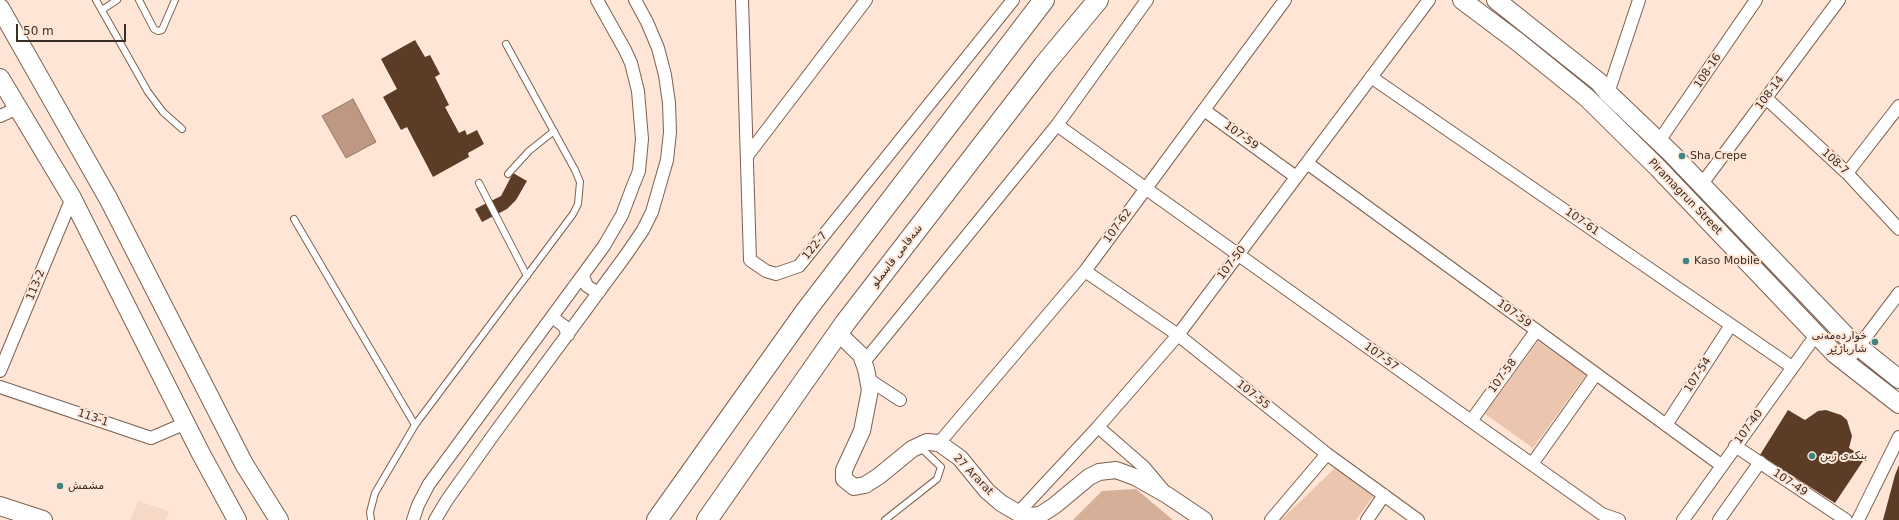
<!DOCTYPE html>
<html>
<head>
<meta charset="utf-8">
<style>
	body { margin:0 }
	#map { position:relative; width:1899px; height:520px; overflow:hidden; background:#fee5d6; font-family:"DejaVu Sans",sans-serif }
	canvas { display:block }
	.scale { position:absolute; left:16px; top:24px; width:110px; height:18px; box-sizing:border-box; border:2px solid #3a2e27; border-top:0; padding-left:5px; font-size:12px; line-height:14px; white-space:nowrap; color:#3a2e27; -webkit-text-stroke:3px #fee5d6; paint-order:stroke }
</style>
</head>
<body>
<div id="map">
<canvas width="1899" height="520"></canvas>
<div class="scale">50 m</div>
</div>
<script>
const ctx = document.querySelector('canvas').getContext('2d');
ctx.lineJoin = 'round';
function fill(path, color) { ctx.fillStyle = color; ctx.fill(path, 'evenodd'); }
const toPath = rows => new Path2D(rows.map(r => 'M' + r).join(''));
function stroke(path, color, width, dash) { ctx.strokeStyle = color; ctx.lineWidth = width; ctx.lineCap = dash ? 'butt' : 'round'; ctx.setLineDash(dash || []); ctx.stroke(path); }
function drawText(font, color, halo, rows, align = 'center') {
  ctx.font = font + ' "DejaVu Sans","Noto Naskh Arabic",sans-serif'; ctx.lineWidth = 4; ctx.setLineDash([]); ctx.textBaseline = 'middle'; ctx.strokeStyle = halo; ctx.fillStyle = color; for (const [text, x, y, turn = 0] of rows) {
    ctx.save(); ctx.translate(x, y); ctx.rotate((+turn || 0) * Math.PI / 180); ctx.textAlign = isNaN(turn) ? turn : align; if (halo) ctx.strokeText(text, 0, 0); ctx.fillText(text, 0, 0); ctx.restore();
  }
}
fill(toPath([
	[138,501,169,511,166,520,130,520]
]), '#f6d8c6');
fill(toPath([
	[1538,341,1586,375,1533,448,1485,414],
	[1337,466,1374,495,1356,520,1281,520]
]), '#ecc5ae');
fill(toPath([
	[1136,489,1173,520,1073,520,1102,491]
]), '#d5af97');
const water = toPath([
	[353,99,376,142,346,158,322,116,353,99]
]);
fill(water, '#be9882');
stroke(water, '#967867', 1);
fill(toPath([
	[415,40,425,57,430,55,440,74,435,77,449,105,445,107,459,133,465,130,467,135,477,130,484,144,468,153,469,157,433,177,407,127,401,130,383,97,397,89,381,59],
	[513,173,527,181,516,200,507,209,482,222,475,209,501,196],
	[1788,410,1805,420,1818,411,1826,410,1841,415,1847,420,1852,436,1849,448,1865,458,1835,503,1760,455],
	[1899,465,1899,520,1883,520,1895,475]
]), '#5b3c27');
const service = toPath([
	[96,0,148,92,163,112,182,129],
	[139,0,154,29,158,31,162,30,175,0],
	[102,10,117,0],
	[508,174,529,151,554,131],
	[479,183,527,276],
	[294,219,415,425],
	[371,520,370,512,375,493,415,425,573,214,578,204,580,182,575,170,506,44],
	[885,520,937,479,941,467,920,447]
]);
const minor = toPath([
	[742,0,750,260,766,271,776,274,799,266,1013,0],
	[1371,77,1792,367],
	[1608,93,1639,0],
	[1767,99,1847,173,1899,229],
	[1204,110,1296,177],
	[0,116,18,108],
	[1057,125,1471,421,1602,514,1619,520],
	[1659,141,1756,0],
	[747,156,866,0],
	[1307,163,1721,465],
	[1847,173,1899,106],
	[1701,185,1839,0],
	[1085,271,1178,335,1327,454,1418,520],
	[583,276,587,286,595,291,599,292],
	[552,317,564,326,568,335],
	[864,362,1057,125,1147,0],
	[1846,363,1899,293],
	[0,371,72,198],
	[868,379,900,400],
	[0,387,151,438,186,423],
	[1471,421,1536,331],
	[1666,425,1731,325],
	[1098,427,1144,467,1165,492],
	[939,443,1085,271,1285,0],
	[1735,446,1846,520],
	[1532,464,1596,374],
	[1018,513,1098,427,1178,335,1429,0],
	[413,520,418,505,429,484,604,246,622,215,633,186,639,171,642,139,638,91,631,63,625,50,597,0],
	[435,520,447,500,494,434,626,255,643,230,652,212,667,160,670,132,669,103,665,75,658,48,647,22,635,0],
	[1271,520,1327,454],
	[1367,520,1384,495],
	[1683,520,1816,335],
	[1719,520,1760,462],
	[1858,520,1899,437]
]);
const tertiary = toPath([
	[838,333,861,355,866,369,870,390,862,431,844,470,844,479,854,487,865,485,879,476,912,449,927,442,939,443,960,458,987,491,1001,503,1018,513,1030,516,1040,515,1054,506,1089,477,1099,472,1116,470,1135,477,1167,495,1204,520]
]);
const secondary = toPath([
	[1462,0,1518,42,1586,97,1658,168,1835,354,1899,404],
	[1496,0,1599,82,1608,93,1672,154,1849,339,1899,379],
	[0,8,109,200,244,464,279,520],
	[0,78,72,198,200,452,237,520],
	[0,506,43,520]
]);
const primary = toPath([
	[657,520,805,312,1044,0],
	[707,520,845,323,1044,65,1098,0]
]);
stroke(service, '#7c6150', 8);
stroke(minor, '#7c6150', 14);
stroke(tertiary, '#7c6150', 18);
stroke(secondary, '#7c6150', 20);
stroke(primary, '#7c6150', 22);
stroke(service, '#fff', 6);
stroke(minor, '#fff', 12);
stroke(tertiary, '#fff', 16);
stroke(secondary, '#fff', 18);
stroke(primary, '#fff', 20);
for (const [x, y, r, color] of [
	[1682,156,4,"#3e8581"],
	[1686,261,4,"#3e8581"],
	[1875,342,4,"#3e8581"],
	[1812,456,4,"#3e8581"],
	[60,486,4,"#3e8581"]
]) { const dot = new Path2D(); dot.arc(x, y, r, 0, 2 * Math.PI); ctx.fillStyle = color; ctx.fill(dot); stroke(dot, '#fee5d6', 1.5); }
drawText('11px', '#3a2e27', '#fee5d6', [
	["108-16",1708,71,-56],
	["108-14",1770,93,-53],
	["107-59",1241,136,36],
	["108-7",1835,162,43],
	["Piramagrun Street",1685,197,46],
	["107-61",1582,222,35],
	["107-62",1118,226,-54],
	["122-7",815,246,-51],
	["شەقامی قاسملو",897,256,-52],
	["107-50",1232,263,-53],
	["113-2",36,285,-68],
	["107-59",1514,314,36],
	["107-57",1381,357,36],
	["107-54",1698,375,-57],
	["107-58",1503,376,-54],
	["107-55",1253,395,38],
	["113-1",93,418,19],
	["107-40",1749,427,-54],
	["27 Ararat",973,475,46],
	["107-49",1790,483,34]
]);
drawText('11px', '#3a2e27', '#fee5d6', [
	["Sha Crepe",1690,156],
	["Kaso Mobile",1694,261],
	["خواردەمەنی",1867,336,"right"],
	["شارباژێڕ",1867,349,"right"],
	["بنکەی ژین",1820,456],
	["مشمش",68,486]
], 'left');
</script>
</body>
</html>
